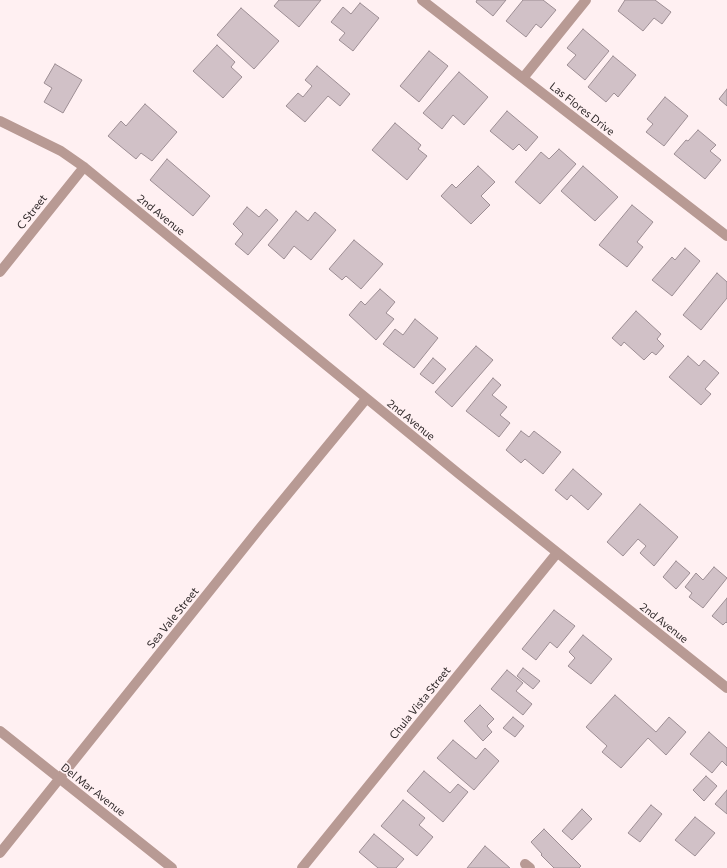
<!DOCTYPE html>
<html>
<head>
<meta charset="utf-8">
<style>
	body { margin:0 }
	canvas { display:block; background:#fff0f2 }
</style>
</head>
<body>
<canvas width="727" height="868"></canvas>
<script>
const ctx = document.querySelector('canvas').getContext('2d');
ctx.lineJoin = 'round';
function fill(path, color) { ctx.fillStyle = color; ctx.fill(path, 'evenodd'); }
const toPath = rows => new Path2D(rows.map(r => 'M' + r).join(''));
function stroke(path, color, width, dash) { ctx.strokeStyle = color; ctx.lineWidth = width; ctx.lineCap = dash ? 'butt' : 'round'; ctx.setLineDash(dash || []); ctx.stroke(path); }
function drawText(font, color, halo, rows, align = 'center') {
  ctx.font = font + ' Commissioner,sans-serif'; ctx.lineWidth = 3.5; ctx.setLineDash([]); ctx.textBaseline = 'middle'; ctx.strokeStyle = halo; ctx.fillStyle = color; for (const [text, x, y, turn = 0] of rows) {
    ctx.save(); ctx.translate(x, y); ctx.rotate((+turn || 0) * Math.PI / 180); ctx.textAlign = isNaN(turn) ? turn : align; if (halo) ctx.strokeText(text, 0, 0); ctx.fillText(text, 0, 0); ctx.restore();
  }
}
const building = toPath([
	[279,0,321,0,299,27,274,6,279,0],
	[477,0,506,0,493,16,476,2,477,0],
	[523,0,543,0,556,10,541,28,536,24,526,37,506,21,523,0],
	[625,0,655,0,671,12,662,24,654,18,643,31,618,11,625,0],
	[360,3,379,18,353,51,339,40,345,33,331,22,343,7,351,14,360,3],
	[241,8,279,41,254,69,217,35,241,8],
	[583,29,609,51,585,80,567,65,576,55,567,48,583,29],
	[217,45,235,62,231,67,242,77,223,98,193,71,217,45],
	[429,51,448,66,419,102,400,86,429,51],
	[613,56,636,75,618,97,614,93,606,102,588,87,613,56],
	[55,64,82,80,63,113,44,102,52,88,44,83,55,64],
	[317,66,350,94,340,106,328,96,305,122,286,106,298,93,303,97,312,86,305,80,317,66],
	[459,72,488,97,464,125,453,115,442,129,423,113,459,72],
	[727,89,727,106,719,99,727,89],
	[665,97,688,116,664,146,646,132,653,124,647,119,665,97],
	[145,104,177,132,152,161,141,153,136,159,108,136,121,121,126,126,145,104],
	[507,111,538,137,526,151,519,144,513,150,490,131,507,111],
	[395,123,421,145,418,149,427,156,407,180,372,150,395,123],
	[698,130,716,145,710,151,721,160,705,179,674,154,686,140,688,141,698,130],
	[559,149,576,164,540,204,515,182,541,152,549,159,559,149],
	[167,159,210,196,193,216,150,180,167,159],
	[478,166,495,182,481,196,490,205,471,224,441,196,452,184,456,188,478,166],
	[583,166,618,197,595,221,561,191,583,166],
	[632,205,653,222,637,242,643,247,627,267,599,245,632,205],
	[247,207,259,217,266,209,278,220,248,255,235,244,243,234,233,224,247,207],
	[296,211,308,221,315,212,336,230,311,260,294,246,284,259,268,245,296,211],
	[354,240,383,264,361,289,346,276,342,280,329,269,354,240],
	[685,248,700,261,672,296,652,280,672,257,675,260,685,248],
	[717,273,727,282,727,298,701,330,683,315,717,273],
	[380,289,395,302,386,313,394,319,376,340,349,315,361,301,365,305,380,289],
	[636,311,661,334,657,339,664,346,656,355,652,352,644,360,624,342,621,346,612,338,636,311],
	[415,319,438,338,414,368,383,344,395,329,403,335,415,319],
	[476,346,493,360,452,407,435,392,476,346],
	[688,356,699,366,704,360,719,373,705,389,711,394,701,405,669,377,688,356],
	[433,358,446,369,433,384,420,374,433,358],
	[493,378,501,385,492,395,507,407,500,415,510,423,499,437,466,411,493,378],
	[521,431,529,437,534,431,561,452,543,474,525,459,521,463,506,450,521,431],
	[573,469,602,494,588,510,571,495,567,500,555,490,573,469],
	[640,504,678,537,654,566,640,553,646,546,638,539,623,556,607,542,640,504],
	[676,561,690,573,676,589,663,577,676,561],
	[714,567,727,578,703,608,689,597,692,593,685,587,696,573,703,580,714,567],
	[727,598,727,623,726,622,723,625,712,616,727,598],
	[554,610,575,626,557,648,550,642,536,660,522,649,554,610],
	[583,635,612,659,591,684,568,666,575,658,569,652,583,635],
	[523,668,540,681,533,689,517,676,523,668],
	[507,670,523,683,516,691,532,704,523,715,491,689,507,670],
	[615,695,656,732,669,717,686,732,666,755,648,738,621,768,602,752,607,746,586,727,615,695],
	[480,705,494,719,487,726,492,732,483,741,464,721,480,705],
	[513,717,524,726,515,737,503,728,513,717],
	[709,732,727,748,727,766,722,761,712,773,690,754,709,732],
	[453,740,476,759,485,748,499,761,474,790,437,758,453,740],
	[424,771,450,793,458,784,468,792,443,822,407,791,424,771],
	[706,776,717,786,704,801,693,790,706,776],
	[727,790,727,814,715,804,727,790],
	[403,800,425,818,419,825,433,837,417,856,381,826,403,800],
	[651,805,662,814,640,842,628,833,651,805],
	[582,809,592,819,572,840,562,831,582,809],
	[695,817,715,833,695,856,675,840,695,817],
	[544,829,581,866,579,868,554,868,541,855,542,854,531,842,544,829],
	[374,834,404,859,396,868,378,868,359,852,374,834],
	[485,846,510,868,467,868,485,846]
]);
fill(building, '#d1c1c7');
stroke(building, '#9d8e94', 1);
stroke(toPath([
	[422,0,727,236],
	[523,78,586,0],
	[0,121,61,151,84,167,459,474,727,688],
	[0,272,84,167],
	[0,731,172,868],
	[0,853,260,528,366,399],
	[525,864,530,868],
	[302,868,557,553]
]), '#b89a94', 10);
drawText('11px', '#312a2b', '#fff0f2', [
	["Las Flores Drive",582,109,38],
	["C Street",32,212,-52],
	["2nd Avenue",161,215,39],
	["2nd Avenue",411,420,39],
	["Sea Vale Street",173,618,-51],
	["2nd Avenue",664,623,38],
	["Chula Vista Street",420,703,-51],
	["Del Mar Avenue",93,790,38]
]);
</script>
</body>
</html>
